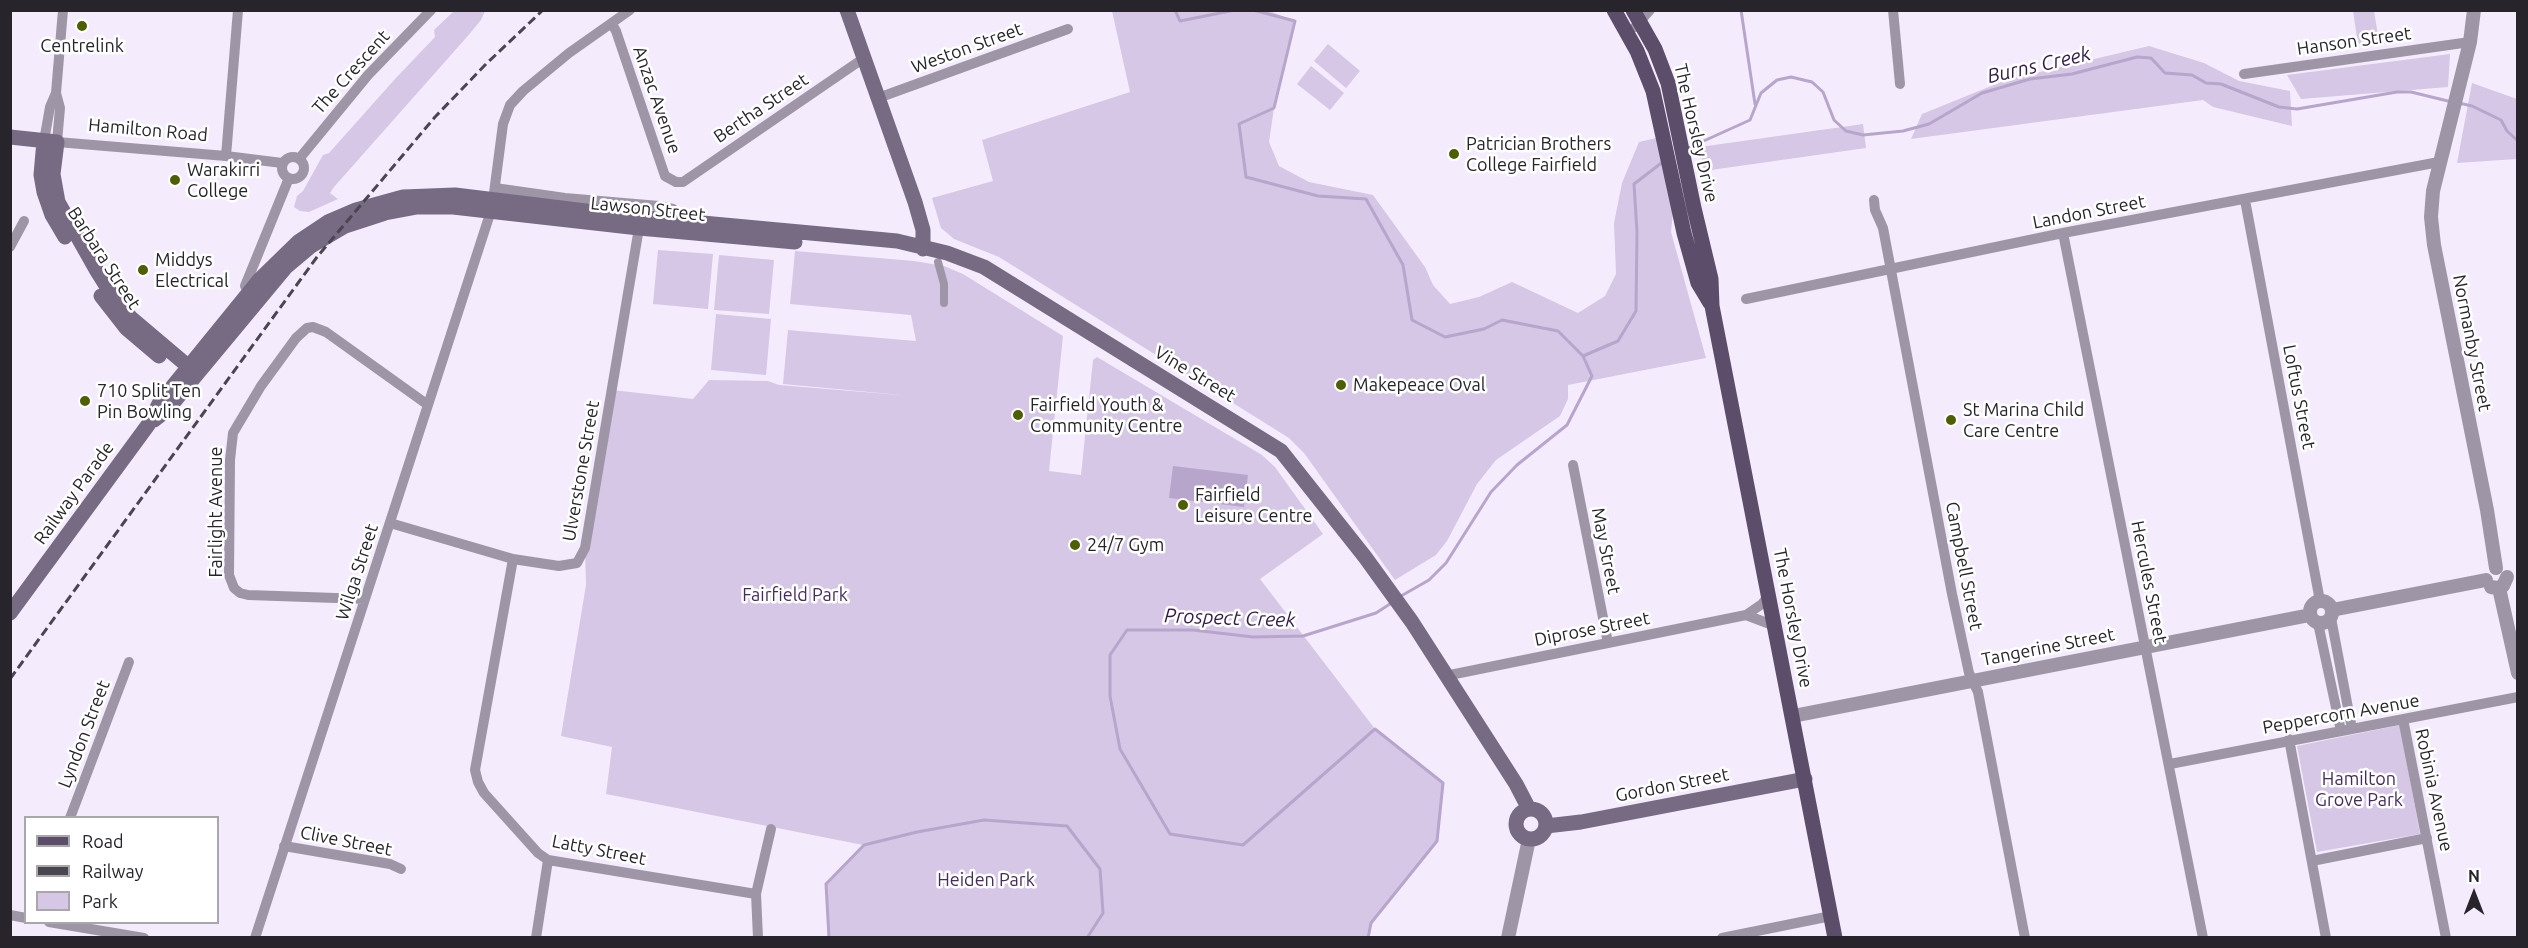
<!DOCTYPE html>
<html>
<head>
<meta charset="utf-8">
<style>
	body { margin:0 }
	#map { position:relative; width:2528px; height:948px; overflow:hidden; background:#f4ecfd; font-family:Ubuntu,sans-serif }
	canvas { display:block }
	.frame { position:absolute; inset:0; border:12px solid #28242c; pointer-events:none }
	.legend { position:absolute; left:24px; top:816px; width:195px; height:108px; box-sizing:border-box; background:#fff; border:2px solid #a9a7ab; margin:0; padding:8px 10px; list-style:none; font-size:18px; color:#28242c }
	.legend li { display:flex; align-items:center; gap:12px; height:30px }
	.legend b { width:30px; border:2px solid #a9a7ab }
	.north { position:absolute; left:2444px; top:864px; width:60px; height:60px; -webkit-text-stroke:4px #fff; paint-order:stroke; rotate:0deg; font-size:16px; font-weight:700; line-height:24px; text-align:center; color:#28242c }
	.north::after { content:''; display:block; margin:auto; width:21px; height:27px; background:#28242c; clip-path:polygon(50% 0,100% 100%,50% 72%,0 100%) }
</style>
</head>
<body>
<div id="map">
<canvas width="2528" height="948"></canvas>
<div class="frame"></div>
<ul class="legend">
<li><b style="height:8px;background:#5c4d6b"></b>Road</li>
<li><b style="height:8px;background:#4a464f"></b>Railway</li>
<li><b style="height:16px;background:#d5c7e5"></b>Park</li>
</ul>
<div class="north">N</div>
</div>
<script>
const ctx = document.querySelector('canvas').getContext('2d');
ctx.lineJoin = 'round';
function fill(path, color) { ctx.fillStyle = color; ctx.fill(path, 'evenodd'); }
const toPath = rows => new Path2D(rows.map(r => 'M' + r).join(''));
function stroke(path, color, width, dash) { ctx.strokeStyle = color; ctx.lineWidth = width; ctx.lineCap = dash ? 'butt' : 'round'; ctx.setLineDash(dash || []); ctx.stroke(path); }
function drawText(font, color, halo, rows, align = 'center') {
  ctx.font = font + ' Ubuntu,sans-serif'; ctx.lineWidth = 5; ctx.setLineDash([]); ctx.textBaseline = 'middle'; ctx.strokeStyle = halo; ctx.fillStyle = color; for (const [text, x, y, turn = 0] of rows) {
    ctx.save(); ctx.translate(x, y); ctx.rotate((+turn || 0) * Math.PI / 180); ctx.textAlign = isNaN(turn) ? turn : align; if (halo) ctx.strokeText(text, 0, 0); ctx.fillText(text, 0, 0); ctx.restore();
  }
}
fill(toPath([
	[454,11,485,11,481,20,466,38,334,187,330,193,338,199,309,212,300,211,294,207,297,196,303,191,323,155,329,153,395,79,435,37,434,30],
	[1112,11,1269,11,1295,21,1274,108,1269,142,1279,166,1309,182,1373,195,1425,267,1433,285,1450,304,1479,297,1512,282,1578,313,1605,296,1616,274,1614,223,1622,183,1639,142,1665,136,1675,191,1671,232,1706,358,1568,385,1568,399,1560,416,1496,460,1477,484,1447,541,1436,555,1395,580,1304,453,1289,438,999,257,954,239,941,228,932,198,993,181,982,140,1130,92],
	[2353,11,2374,11,2379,41,2358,44],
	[1328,44,1360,71,1346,88,1314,61],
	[2149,46,2204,63,2239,81,2290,91,2292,126,2213,107,2203,100,1911,139,1922,114,2006,80],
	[2450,54,2448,87,2301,99,2287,75],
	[1311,66,1344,93,1330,110,1297,84],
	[2472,83,2517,99,2517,159,2457,163],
	[1863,124,1866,148,1704,171,1700,147],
	[658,250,713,254,708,309,653,304],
	[795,251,914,261,944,266,963,274,1063,336,1049,471,1081,475,1093,360,1097,357,1262,455,1275,467,1323,534,1260,579,1375,729,1443,783,1437,841,1371,923,1368,937,829,937,826,884,863,845,606,794,612,747,561,736,586,585,585,548,612,390,693,399,709,380,768,381,779,385,912,396,783,384,788,330,916,341,911,315,790,304],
	[719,255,774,260,769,314,714,310],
	[716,314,771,319,766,375,711,370],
	[2400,725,2420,834,2317,852,2297,746]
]), '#d5c7e5');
fill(toPath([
	[1173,466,1248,475,1244,507,1169,498]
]), '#b8a5cc');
stroke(toPath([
	[1175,10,1180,21,1235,10],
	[1253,10,1295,21,1274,108,1239,124,1246,177,1318,196,1366,199,1403,265,1412,320,1445,337,1484,329,1502,320,1558,331,1583,356,1592,376,1567,425,1517,465,1491,492,1446,563,1429,580,1401,596],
	[1741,10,1755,104],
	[2459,103,2472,106,2501,120,2507,131,2518,141],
	[1686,149,1750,120,1761,93,1777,80,1791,77,1812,82,1823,92,1834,120,1846,131,1863,135,1903,131,1929,124,1982,93,2030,79,2072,74,2137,57,2151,58,2165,73,2192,75,2206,83,2221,84,2279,107,2297,109,2397,92,2411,92,2452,102],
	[1583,356,1618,341,1636,311,1637,232,1634,184,1664,161],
	[829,938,826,884,864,845,917,832,984,820,1067,826,1100,869,1103,913,1087,938],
	[1368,938,1371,923,1437,841,1443,783,1375,729,1243,845,1170,834,1120,749,1110,696,1110,655,1127,630,1193,630,1253,637,1303,636,1376,613,1393,602]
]), '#b8a5cc', 3);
stroke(toPath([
	[938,262,944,284,944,303]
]), '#9e96a7', 8);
stroke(toPath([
	[1893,10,1900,84],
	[612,24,616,31,665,176,676,182,683,182,864,58],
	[1635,27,1650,10],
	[2244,74,2470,42],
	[56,93,60,108,57,142,226,156,282,163],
	[878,98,1068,29],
	[44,141,50,107,56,93,63,10],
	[226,156,238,10],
	'282 168a11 11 0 1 1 22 0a11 11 0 1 1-22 0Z',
	[299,159,368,75,431,10],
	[495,188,565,198,659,206,673,209,687,221],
	[494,193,503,124,510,105,523,91,569,53,630,10],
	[1874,200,1875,210,1883,228,1952,594,1969,673,1978,692,2025,938],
	[2245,200,2320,601],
	[2063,233,2203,938],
	[10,247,24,221],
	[245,286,289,178],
	[1746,299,2063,233,2439,162],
	[1573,465,1608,643],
	[390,523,513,559,559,566,577,563,585,548,639,228],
	[513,559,475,770,478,782,484,793,538,853,548,860,756,894],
	[365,599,248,595,240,593,234,588,229,575,230,460,233,433,261,386,296,338,307,328,313,327,326,332,428,405],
	[1746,615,1775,626],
	[2331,618,2352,729],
	[2318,623,2341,731],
	[1445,676,1746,615,1762,604,1769,595],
	[2403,719,2446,938],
	[2289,739,2326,938],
	[2170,764,2518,697],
	[70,818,129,662],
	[284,846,390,864,401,869],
	[2312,861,2427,838],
	[10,915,26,918],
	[49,922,144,938],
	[255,938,489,217],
	[536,938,548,860],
	[758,938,756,894,771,829],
	[1722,938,1831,916]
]), '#9e96a7', 10);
stroke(toPath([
	[2474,10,2470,42,2433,191,2431,217,2434,245,2487,510,2496,568],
	[2491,587,2497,588,2503,586,2507,577],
	[2499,588,2518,673],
	'2310 612a11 11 0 1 1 22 0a11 11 0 1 1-22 0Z',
	[2332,610,2486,580],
	[1793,716,2310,615],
	[1508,938,1529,839]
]), '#9e96a7', 14);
stroke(toPath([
	[847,10,915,202,923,230,923,249],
	[10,137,57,142,53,174,58,202,97,271,112,295,131,318,196,373],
	[44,141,41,175,44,192,52,215,65,237],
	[101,296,126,328,159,356],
	[154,420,168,409,286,267,311,246,345,226,385,213,417,207,453,207,639,228,795,242],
	[10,613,148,425,160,402,260,279,298,242,328,222,356,210,403,197,455,195,627,216,897,241,947,253,984,267,1281,451,1365,557,1412,622,1516,784,1529,809],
	'1516 824a15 15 0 1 1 30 0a15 15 0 1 1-30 0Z',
	[1546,826,1581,822,1805,779]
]), '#776b84', 15);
stroke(toPath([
	[1614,10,1637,51,1653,91,1684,233,1698,283,1710,303],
	[1633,10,1655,49,1668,83,1694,208,1711,279,1712,306,1835,938]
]), '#5c4d6b', 15);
stroke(toPath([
	[10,679,317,257,435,117,486,64,543,10]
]), '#4a464f', 3, [9, 4.5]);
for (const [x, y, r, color] of [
	[82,26,6,"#4d5e03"],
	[1454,154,6,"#4d5e03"],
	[175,180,6,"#4d5e03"],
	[143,270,6,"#4d5e03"],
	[1341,385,6,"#4d5e03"],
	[85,401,6,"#4d5e03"],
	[1018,415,6,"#4d5e03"],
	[1951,420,6,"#4d5e03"],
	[1183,505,6,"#4d5e03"],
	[1075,545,6,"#4d5e03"]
]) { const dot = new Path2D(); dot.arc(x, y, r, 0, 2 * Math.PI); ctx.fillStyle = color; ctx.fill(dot); stroke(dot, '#fff', 2); }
drawText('18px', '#28242c', '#fff', [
	["Hanson Street",2354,41,-8],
	["Weston Street",967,48,-20],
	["The Crescent",351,72,-48],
	["Anzac Avenue",657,100,71],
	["Bertha Street",761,108,-34],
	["Hamilton Road",148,130,5],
	["The Horsley Drive",1696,133,77],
	["Lawson Street",648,209,6],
	["Landon Street",2089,212,-11],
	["Barbara Street",104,258,57],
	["Normanby Street",2472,343,79],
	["Vine Street",1195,374,31],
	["Loftus Street",2299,397,79],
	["Ulverstone Street",581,471,-80],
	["Railway Parade",74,493,-54],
	["Fairlight Avenue",216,512,-90],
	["May Street",1606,551,79],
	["Campbell Street",1964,566,79],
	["Wilga Street",357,572,-72],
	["Hercules Street",2149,582,79],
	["The Horsley Drive",1793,618,79],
	["Diprose Street",1592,629,-11],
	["Tangerine Street",2048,647,-11],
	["Peppercorn Avenue",2341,714,-10],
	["Lyndon Street",84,734,-69],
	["Gordon Street",1672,785,-11],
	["Robinia Avenue",2434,790,78],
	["Clive Street",346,841,11],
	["Latty Street",599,850,11]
]);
drawText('18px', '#28242c', '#fff', [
	["Centrelink",82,46,"center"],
	["Patrician Brothers",1466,144],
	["College Fairfield",1466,165],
	["Warakirri",187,170],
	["College",187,191],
	["Middys",155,260],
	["Electrical",155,281],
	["Makepeace Oval",1353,385],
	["710 Split Ten",97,391],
	["Pin Bowling",97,412],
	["Fairfield Youth &",1030,405],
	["Community Centre",1030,426],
	["St Marina Child",1963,410],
	["Care Centre",1963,431],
	["Fairfield",1195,495],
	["Leisure Centre",1195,516],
	["24/7 Gym",1087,545]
], 'left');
drawText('18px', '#462c5e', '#fff', [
	["Fairfield Park",795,595],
	["Hamilton",2359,779],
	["Grove Park",2359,800],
	["Heiden Park",986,880]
]);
drawText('italic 20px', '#351b4b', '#fff', [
	["Burns Creek",2039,65,-13],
	["Prospect Creek",1230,618,2]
]);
</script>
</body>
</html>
